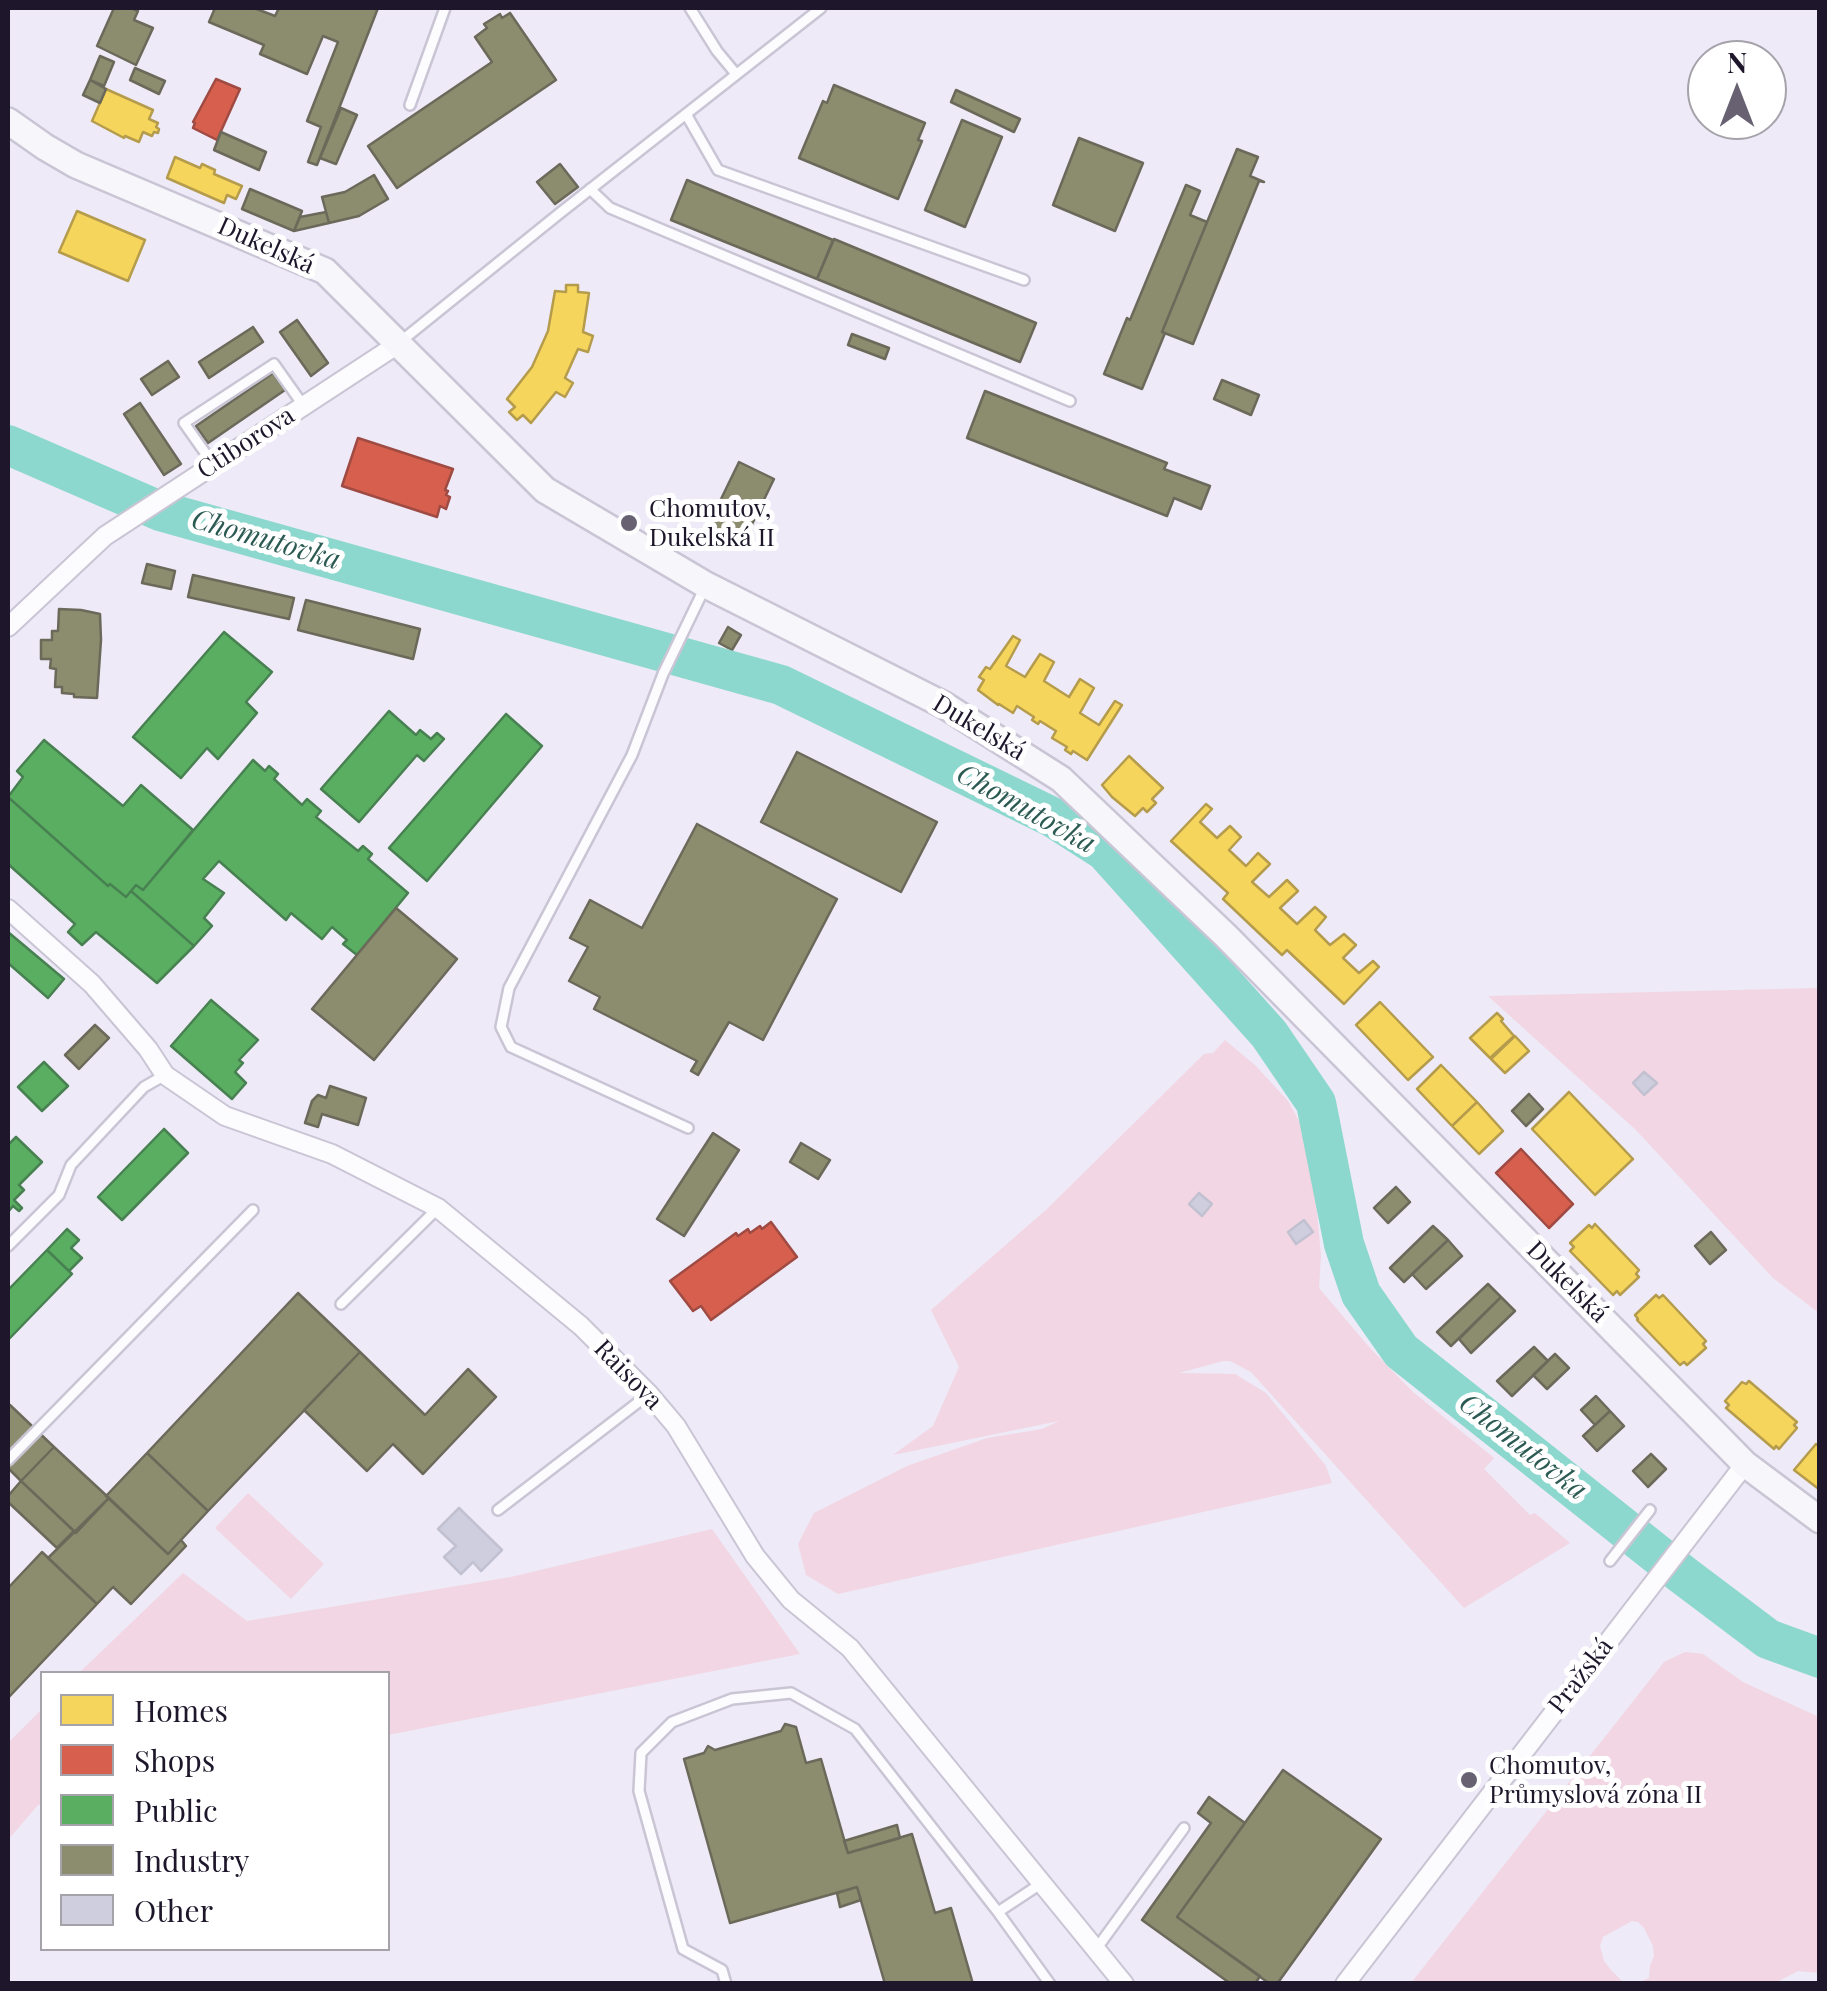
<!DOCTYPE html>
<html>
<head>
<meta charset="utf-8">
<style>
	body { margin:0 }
	#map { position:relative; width:1827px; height:1991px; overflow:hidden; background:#eeeaf7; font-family:"Playfair Display",serif }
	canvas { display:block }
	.frame { position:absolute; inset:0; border:10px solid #1e172b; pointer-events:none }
	.legend { position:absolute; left:40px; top:1671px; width:350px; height:280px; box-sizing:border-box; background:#fff; border:2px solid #a5a2aa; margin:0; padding:12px 18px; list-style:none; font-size:30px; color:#1e172b }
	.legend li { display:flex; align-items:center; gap:20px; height:50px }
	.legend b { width:50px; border:2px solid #a5a2aa }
	.north { position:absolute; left:1687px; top:40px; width:100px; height:100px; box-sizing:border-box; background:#fff; border:2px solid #a5a2aa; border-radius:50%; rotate:0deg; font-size:28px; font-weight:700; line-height:40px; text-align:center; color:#1e172b }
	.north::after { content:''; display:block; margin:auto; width:35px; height:45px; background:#676172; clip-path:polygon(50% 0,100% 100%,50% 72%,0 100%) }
</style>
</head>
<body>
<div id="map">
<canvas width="1827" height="1991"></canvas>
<div class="frame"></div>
<ul class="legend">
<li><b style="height:28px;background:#f6d55c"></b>Homes</li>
<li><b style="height:28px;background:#d6604d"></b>Shops</li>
<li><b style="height:28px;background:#5aae61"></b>Public</li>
<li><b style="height:28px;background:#8c8c6e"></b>Industry</li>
<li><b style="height:28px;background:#cfcede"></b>Other</li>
</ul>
<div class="north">N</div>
</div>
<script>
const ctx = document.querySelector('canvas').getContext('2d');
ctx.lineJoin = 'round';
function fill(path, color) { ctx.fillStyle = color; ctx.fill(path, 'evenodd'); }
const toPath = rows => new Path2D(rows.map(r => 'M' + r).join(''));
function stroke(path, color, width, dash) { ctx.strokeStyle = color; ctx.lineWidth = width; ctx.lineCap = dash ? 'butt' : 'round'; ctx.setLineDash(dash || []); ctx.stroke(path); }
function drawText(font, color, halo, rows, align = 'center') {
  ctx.font = font + ' "Playfair Display",serif'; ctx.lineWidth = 10; ctx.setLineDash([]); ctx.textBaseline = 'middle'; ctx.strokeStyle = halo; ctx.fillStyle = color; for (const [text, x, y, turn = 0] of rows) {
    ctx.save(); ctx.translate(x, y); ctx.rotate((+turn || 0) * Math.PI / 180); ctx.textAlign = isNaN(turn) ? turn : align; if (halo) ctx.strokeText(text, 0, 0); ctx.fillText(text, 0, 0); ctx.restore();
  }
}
fill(toPath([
	[1819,988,1819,1313,1773,1278,1636,1130,1488,996],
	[1225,1040,1256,1066,1288,1101,1305,1132,1312,1157,1321,1256,1319,1288,1370,1348,1413,1392,1494,1458,1484,1469,1530,1515,1535,1513,1570,1543,1464,1608,1251,1372,1230,1361,1223,1361,1179,1373,1235,1374,1266,1393,1326,1466,1332,1483,838,1594,806,1575,798,1544,814,1513,907,1466,987,1438,1042,1429,1059,1421,893,1455,933,1426,959,1367,931,1310,1047,1209,1204,1054,1213,1053],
	[248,1493,324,1564,291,1599,215,1528],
	[712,1529,800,1654,388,1735,388,1674,79,1673,183,1573,247,1621,511,1577],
	[1685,1652,1703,1654,1743,1682,1819,1717,1819,1973,1798,1971,1775,1983,1638,1983,1649,1978,1650,1966,1654,1956,1653,1946,1644,1928,1638,1922,1632,1921,1603,1937,1600,1946,1604,1961,1611,1970,1623,1982,1633,1983,1411,1983,1664,1662],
	[42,1709,42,1804,38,1805,8,1840,8,1743]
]), '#f2d6e3');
const homes = toPath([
	[106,89,153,110,149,119,158,123,156,127,159,129,158,133,154,132,152,136,143,132,139,142,125,136,124,138,92,121,106,89],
	[175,157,200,168,202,164,215,170,214,174,242,186,236,199,227,195,224,203,167,178,175,157],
	[77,211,145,240,128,281,59,252,77,211],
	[566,285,578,285,578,292,589,293,583,332,593,336,588,352,578,349,565,378,573,383,565,397,556,392,531,423,523,415,517,420,509,412,515,407,507,399,532,367,548,331,555,291,566,292,566,285],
	[1013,636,1020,640,1006,666,1025,677,1040,654,1054,662,1044,681,1069,697,1080,679,1094,688,1080,713,1099,725,1115,701,1122,705,1087,760,1073,751,1071,754,1065,750,1067,747,1052,738,1056,731,1040,721,1038,724,1032,720,1034,717,1017,706,1013,713,999,704,998,705,978,690,984,680,979,677,986,667,990,669,1013,636],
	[1129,756,1163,788,1152,799,1156,803,1147,812,1143,808,1135,816,1112,797,1102,785,1129,756],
	[1206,804,1212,809,1200,822,1217,838,1230,826,1241,837,1229,850,1246,866,1258,853,1270,864,1252,882,1269,897,1287,880,1298,891,1280,908,1297,924,1315,907,1326,917,1315,930,1330,945,1344,934,1356,945,1343,958,1359,973,1373,961,1379,967,1344,1004,1287,950,1282,955,1223,899,1228,893,1171,841,1206,804],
	[1380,1002,1433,1057,1408,1080,1356,1025,1380,1002],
	[1497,1013,1503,1019,1501,1021,1514,1036,1490,1058,1470,1038,1497,1013],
	[1515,1036,1529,1051,1505,1073,1491,1059,1515,1036],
	[1441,1065,1477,1102,1452,1126,1417,1089,1441,1065],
	[1569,1092,1633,1159,1595,1195,1532,1129,1569,1092],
	[1477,1102,1503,1131,1479,1154,1452,1126,1477,1102],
	[1595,1224,1639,1270,1636,1274,1639,1277,1620,1295,1617,1291,1613,1295,1570,1251,1574,1247,1570,1243,1589,1225,1592,1228,1595,1224],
	[1656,1295,1659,1298,1663,1295,1706,1341,1703,1344,1706,1348,1687,1365,1684,1362,1680,1365,1637,1320,1638,1319,1635,1315,1656,1295],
	[1749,1381,1797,1422,1794,1425,1797,1428,1779,1449,1776,1446,1774,1449,1726,1408,1729,1405,1725,1401,1742,1382,1746,1384,1749,1381],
	[1816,1444,1820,1447,1820,1490,1794,1470,1816,1444]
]);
fill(homes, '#f6d55c');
stroke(homes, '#b59c4d', 2.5);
const shops = toPath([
	[216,79,240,89,217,140,193,128,195,123,193,122,216,79],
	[358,438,453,469,445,490,448,491,446,495,450,497,446,509,440,506,437,517,342,486,358,438],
	[1521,1149,1573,1204,1549,1228,1496,1173,1521,1149],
	[771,1222,797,1257,711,1320,701,1306,693,1311,670,1281,736,1233,738,1236,748,1229,750,1233,760,1226,762,1229,771,1222]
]);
fill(shops, '#d6604d');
stroke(shops, '#9f4a43', 2.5);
const public = toPath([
	[224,632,272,672,246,702,257,713,218,759,207,748,181,778,133,737,224,632],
	[389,711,416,735,420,730,431,739,437,733,444,739,424,761,417,755,359,822,321,789,389,711],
	[506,714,542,746,427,881,389,848,506,714],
	[44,740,123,806,141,785,193,830,143,890,136,885,126,897,110,884,108,886,8,797,23,777,17,771,44,740],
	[253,760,265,771,269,766,278,774,274,779,302,805,307,799,321,811,316,817,358,851,363,846,372,854,368,859,408,893,357,955,343,944,347,940,332,927,322,939,291,913,286,920,219,861,203,879,224,893,204,918,212,926,194,946,131,891,136,885,143,890,253,760],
	[8,797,108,886,110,884,126,897,131,891,194,946,157,983,96,932,82,945,68,932,75,924,8,864,8,797],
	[8,932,64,979,48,998,8,963,8,932],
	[211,1000,258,1040,239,1060,243,1063,235,1072,246,1083,232,1099,171,1046,211,1000],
	[44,1062,68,1086,42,1111,18,1087,44,1062],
	[164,1129,188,1153,122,1220,98,1197,164,1129],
	[16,1137,42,1162,19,1185,24,1190,14,1200,22,1208,19,1211,13,1206,8,1212,8,1145,16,1137],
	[67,1229,79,1240,71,1248,82,1258,69,1271,47,1250,67,1229],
	[47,1250,72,1274,8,1340,8,1290,47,1250]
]);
fill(public, '#5aae61');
stroke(public, '#488151', 2.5);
const industry = toPath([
	[114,8,131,8,138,11,134,20,153,28,136,65,97,46,114,8],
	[215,8,254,8,275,16,279,8,378,8,317,165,308,162,321,127,307,121,338,42,323,36,307,74,260,54,264,45,209,22,215,8],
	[510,13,556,80,397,188,368,146,492,62,475,37,487,28,484,24,500,14,502,18,510,13],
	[100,56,114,62,104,86,90,80,100,56],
	[135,68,165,81,159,94,130,80,135,68],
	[90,80,106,89,100,103,83,95,90,80],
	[834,85,925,123,918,140,922,141,898,199,799,158,823,101,827,103,834,85],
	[956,90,1020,119,1014,132,951,102,956,90],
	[341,108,357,115,336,164,320,158,341,108],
	[962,120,1002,137,965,227,925,210,962,120],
	[221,132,266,152,259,170,214,150,221,132],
	[1079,138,1143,163,1115,231,1053,205,1079,138],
	[1237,149,1258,157,1250,176,1264,182,1259,181,1193,344,1162,332,1237,149],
	[560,164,578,187,555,204,537,182,560,164],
	[374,175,388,199,359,216,329,223,322,197,345,192,374,175],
	[687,180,833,240,817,279,671,220,687,180],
	[1186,185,1200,191,1190,215,1207,222,1162,332,1165,333,1142,389,1104,374,1127,318,1130,320,1186,185],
	[250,189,302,211,294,231,242,209,250,189],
	[326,212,329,223,294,231,300,217,326,212],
	[834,239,1036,323,1020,362,817,279,834,239],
	[297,320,328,363,311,376,280,332,297,320],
	[253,327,263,342,209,378,199,362,253,327],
	[852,334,889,348,885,359,848,345,852,334],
	[168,361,179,377,152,395,141,379,168,361],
	[273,373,285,390,208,443,196,426,273,373],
	[1222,380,1259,395,1251,415,1214,399,1222,380],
	[985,391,1167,463,1164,469,1210,486,1201,509,1174,498,1167,516,967,438,985,391],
	[140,403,181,464,164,475,124,414,140,403],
	[739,462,774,479,740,549,705,532,739,462],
	[147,564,175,571,171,589,142,583,147,564],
	[193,575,294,598,289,619,188,597,193,575],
	[306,600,420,629,413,659,298,630,306,600],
	[59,609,81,610,100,614,101,640,97,698,74,697,74,694,62,693,62,687,55,687,56,669,50,668,51,659,41,659,41,640,52,640,52,631,58,631,59,609],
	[728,627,741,635,732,650,719,643,728,627],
	[797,752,937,822,901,892,761,822,797,752],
	[697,824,837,899,763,1040,729,1022,698,1075,691,1071,697,1061,594,1009,600,997,569,981,588,947,570,938,590,900,642,928,697,824],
	[396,908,457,959,374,1060,312,1009,396,908],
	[95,1025,109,1038,79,1069,65,1055,95,1025],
	[330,1086,366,1098,358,1125,322,1114,318,1127,305,1123,312,1101,318,1095,326,1098,330,1086],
	[1529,1094,1543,1109,1526,1126,1512,1111,1529,1094],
	[713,1133,739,1150,684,1236,657,1219,713,1133],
	[801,1143,830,1160,818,1179,790,1162,801,1143],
	[1396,1187,1410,1202,1388,1223,1374,1208,1396,1187],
	[1433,1226,1448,1240,1404,1282,1390,1268,1433,1226],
	[1711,1232,1726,1250,1710,1264,1695,1246,1711,1232],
	[1448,1240,1462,1256,1426,1289,1412,1274,1448,1240],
	[1488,1284,1501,1297,1451,1346,1437,1332,1488,1284],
	[298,1293,360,1352,208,1511,147,1453,298,1293],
	[1501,1297,1515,1311,1471,1353,1459,1339,1501,1297],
	[1534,1347,1548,1361,1512,1396,1497,1381,1534,1347],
	[360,1352,425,1415,468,1369,496,1397,423,1474,393,1444,367,1471,304,1410,360,1352],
	[1555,1354,1569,1368,1547,1389,1533,1375,1555,1354],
	[1596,1396,1610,1411,1595,1425,1581,1410,1596,1396],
	[10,1405,54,1447,21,1481,8,1468,8,1408,10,1405],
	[1610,1411,1624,1426,1597,1451,1583,1436,1610,1411],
	[54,1447,109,1498,76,1533,21,1481,54,1447],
	[147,1453,208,1511,168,1554,106,1496,147,1453],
	[1651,1454,1666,1469,1648,1487,1633,1471,1651,1454],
	[21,1481,74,1531,57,1548,8,1502,8,1496,21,1481],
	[109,1498,168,1554,181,1540,186,1546,131,1604,113,1587,97,1604,48,1558,109,1498],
	[42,1552,97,1604,8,1698,8,1588,42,1552],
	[785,1724,796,1727,806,1763,821,1759,848,1853,912,1834,935,1913,951,1908,973,1984,885,1984,857,1887,730,1923,684,1759,704,1753,708,1746,715,1750,781,1731,785,1724],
	[1283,1770,1381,1839,1277,1984,1270,1984,1177,1917,1283,1770],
	[1209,1797,1245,1823,1177,1917,1260,1976,1255,1984,1231,1984,1142,1920,1211,1823,1198,1813,1209,1797],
	[897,1825,900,1838,848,1853,844,1841,897,1825],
	[857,1887,861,1900,840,1907,837,1893,857,1887]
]);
fill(industry, '#8c8c6e');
stroke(industry, '#6b695a', 2.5);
stroke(toPath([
	[8,445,160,511,781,685,1052,817,1105,851,1269,1034,1316,1103,1344,1244,1361,1294,1401,1351,1683,1575,1768,1639,1820,1658]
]), '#8cd8ce', 40);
const building = toPath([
	[1644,1072,1657,1083,1644,1095,1633,1083,1644,1072],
	[1199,1193,1212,1204,1202,1216,1189,1204,1199,1193],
	[1304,1220,1313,1232,1296,1244,1288,1232,1304,1220],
	[459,1508,502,1550,481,1571,473,1562,461,1574,444,1557,456,1546,438,1529,459,1508]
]);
fill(building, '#cfcede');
stroke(building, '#c2c1d1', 2.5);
const lane = toPath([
	[690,8,717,51,736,74],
	[410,105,445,8],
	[686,114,718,170,1024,280],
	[590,189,610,208,1070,401],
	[400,342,560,213,821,8],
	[213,464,184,423,274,364,303,405],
	[688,1128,511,1047,501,1027,509,988,632,755,663,674,705,587],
	[8,1246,59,1195,71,1165,144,1087,165,1075],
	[341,1304,438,1208],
	[8,1460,253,1210],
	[498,1510,649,1394],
	[1610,1561,1650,1510],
	[998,1912,1042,1883],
	[1097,1948,1184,1828],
	[726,1984,722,1970,683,1949,639,1791,641,1753,672,1722,732,1699,791,1693,855,1729,998,1912,1050,1984]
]);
const street = toPath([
	[8,627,105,536,398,344],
	[8,909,92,984,148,1049,165,1075,225,1116,332,1154,438,1208,581,1326,649,1394,676,1426,755,1556,791,1600,850,1648,1124,1984],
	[1345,1984,1745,1464]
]);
const secondary = toPath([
	[8,121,45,147,76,165,325,271,545,490,706,585,944,705,1061,779,1226,936,1745,1464,1820,1520]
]);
stroke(lane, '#cac5d5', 14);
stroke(street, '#cac5d5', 22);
stroke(secondary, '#cac5d5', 30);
stroke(lane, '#fcfcfe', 9);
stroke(street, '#fcfcfe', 18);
stroke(secondary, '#f7f6fa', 25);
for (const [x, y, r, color] of [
	[629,523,10,"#676172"],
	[1469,1780,10,"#676172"]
]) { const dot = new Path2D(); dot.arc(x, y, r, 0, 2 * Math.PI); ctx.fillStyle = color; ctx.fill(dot); stroke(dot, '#fff', 4); }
drawText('25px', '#1e172b', '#fff', [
	["Dukelská",266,246,24],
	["Ctiborova",246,443,-33],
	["Dukelská",979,728,31],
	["Dukelská",1567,1282,45],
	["Raisova",628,1375,46],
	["Pražská",1581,1676,-52]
]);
drawText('25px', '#1e172b', '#fff', [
	["Chomutov,",649,509],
	["Dukelská II",649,538],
	["Chomutov,",1489,1766],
	["Průmyslová zóna II",1489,1795]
], 'left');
drawText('italic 28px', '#2b5a52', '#fff', [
	["Chomutovka",266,540,16],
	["Chomutovka",1026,809,29],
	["Chomutovka",1523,1447,38]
]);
</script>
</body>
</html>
